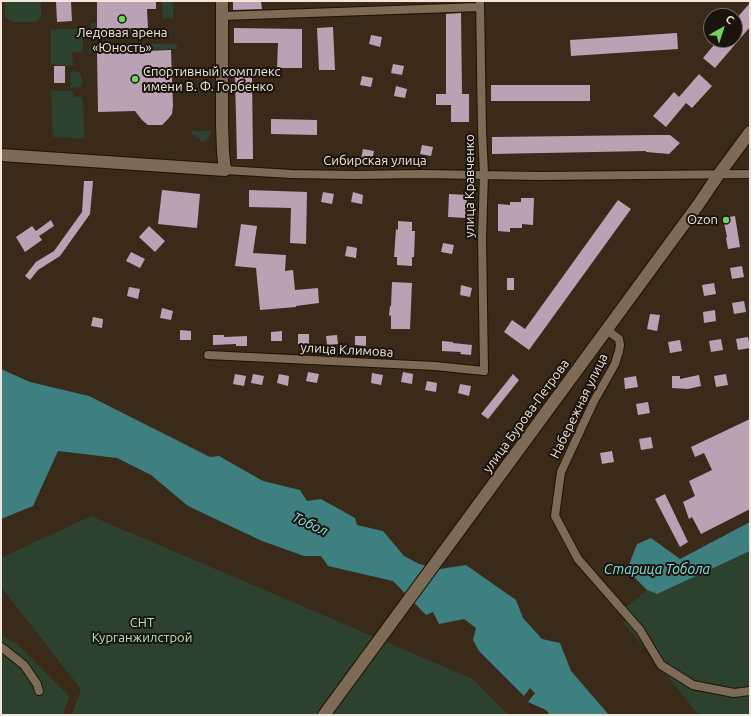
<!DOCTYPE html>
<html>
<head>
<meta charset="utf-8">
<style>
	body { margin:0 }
	#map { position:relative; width:751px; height:716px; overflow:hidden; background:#392a19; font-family:Ubuntu,sans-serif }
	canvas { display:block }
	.frame { position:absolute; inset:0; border:2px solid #f0e6dc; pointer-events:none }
	.north { position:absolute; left:703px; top:8px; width:40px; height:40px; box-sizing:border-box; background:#1b140d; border:1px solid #706860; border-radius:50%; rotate:39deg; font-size:11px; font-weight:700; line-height:16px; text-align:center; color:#f0e6dc }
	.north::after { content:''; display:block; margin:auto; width:14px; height:18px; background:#71d35e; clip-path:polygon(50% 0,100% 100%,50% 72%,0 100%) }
</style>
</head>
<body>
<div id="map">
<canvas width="751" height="716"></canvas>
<div class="frame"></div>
<div class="north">С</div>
</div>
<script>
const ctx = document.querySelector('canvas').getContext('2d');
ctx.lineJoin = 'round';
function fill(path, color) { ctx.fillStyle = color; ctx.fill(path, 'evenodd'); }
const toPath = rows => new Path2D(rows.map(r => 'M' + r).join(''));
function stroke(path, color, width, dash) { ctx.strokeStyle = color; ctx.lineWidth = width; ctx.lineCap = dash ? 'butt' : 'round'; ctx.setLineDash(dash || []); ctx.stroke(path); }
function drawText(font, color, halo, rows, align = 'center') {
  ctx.font = font + ' Ubuntu,sans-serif'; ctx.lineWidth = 4; ctx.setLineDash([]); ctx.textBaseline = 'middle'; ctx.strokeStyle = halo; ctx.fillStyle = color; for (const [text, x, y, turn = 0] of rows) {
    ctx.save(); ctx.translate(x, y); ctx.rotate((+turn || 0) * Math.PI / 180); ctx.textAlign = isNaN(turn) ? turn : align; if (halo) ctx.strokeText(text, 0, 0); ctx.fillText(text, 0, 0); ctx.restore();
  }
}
fill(toPath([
	[5,1,41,1,41,16,36,22,12,22,5,17],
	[162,1,173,1,173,19,163,19],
	[91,23,96,23,97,29,155,29,155,34,98,34,93,33,91,29],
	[51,29,78,29,81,32,83,36,83,53,72,52,73,66,51,64],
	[93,44,176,44,178,49,89,52,89,48],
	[74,71,80,73,83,81,81,87,70,88,71,72],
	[51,91,72,91,74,97,80,96,83,100,84,139,53,137],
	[192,131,211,131,211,134,208,139,203,142,200,141,200,139,197,139,196,135,192,135],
	[91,516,473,679,508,715,72,715,81,689,1,587,1,558],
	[750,551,750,715,699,715,623,622,630,615,625,608,647,590,657,594],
	[1,635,17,644,69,696,63,715,1,715]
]), '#2d412f');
fill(toPath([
	[1,369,30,382,89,396,210,457,219,456,263,481,300,490,307,501,321,499,355,518,357,525,383,531,404,556,419,564,440,569,466,565,516,600,523,618,542,639,560,643,571,671,609,715,550,715,546,710,528,702,535,693,530,688,524,696,479,651,473,640,476,628,464,619,439,624,433,612,426,615,393,581,328,566,321,556,304,556,262,541,188,506,151,475,117,458,58,451,33,506,1,519],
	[750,522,750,551,657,594,647,590,627,570,637,544,651,538,680,559]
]), '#3e7f80');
fill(toPath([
	[56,1,71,1,72,21,57,22],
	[97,1,156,1,156,9,147,9,148,28,97,29],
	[233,1,261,1,262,9,233,10],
	[750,3,750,27,715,68,703,58,718,40,735,40,735,20],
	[461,13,462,94,469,94,469,122,451,122,451,105,436,105,436,94,446,94,446,14],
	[333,27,335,70,319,70,317,28],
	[234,28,302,29,302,68,277,68,278,43,234,43],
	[677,33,678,49,571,56,570,40],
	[371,35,382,37,380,47,369,44],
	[171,50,173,105,172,114,168,119,162,125,148,125,142,120,135,111,98,112,97,53],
	[393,64,404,66,402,75,391,73],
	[54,66,65,66,65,83,54,83],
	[699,74,712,86,692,108,686,103,666,127,653,116,674,92,679,97],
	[235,75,252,75,253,159,237,159],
	[362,76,373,78,371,87,360,85],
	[491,85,590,85,590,101,491,101],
	[396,86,407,89,405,98,394,96],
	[271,119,317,120,317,135,271,134],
	[652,135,670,135,680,143,669,154,646,152,646,151,492,154,492,137],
	[422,145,433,147,431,156,420,154],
	[363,149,374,151,372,161,361,159],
	[84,181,93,181,90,214,60,256,38,270,30,280,25,276,36,262,54,251,82,212],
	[162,190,200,194,197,228,158,224],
	[249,190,307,192,306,244,290,243,291,208,249,207],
	[323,192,334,194,332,204,321,202],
	[353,192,363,195,362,204,351,202],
	[449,194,467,195,466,218,448,217],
	[521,198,534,198,533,225,522,224,522,228,510,228,510,232,498,231,498,204,510,205,510,202,521,202],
	[618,200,631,209,529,350,504,332,512,320,525,329],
	[735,216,740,247,728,249,726,238,727,237,723,218],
	[51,220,54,226,39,236,42,240,25,252,16,237,32,226,36,231],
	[398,221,412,222,412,231,415,231,414,257,412,257,412,266,397,265,397,257,394,257,396,229,398,230],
	[241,224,257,226,253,253,286,255,285,271,293,270,295,290,318,288,319,303,296,306,296,307,260,310,256,268,235,266],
	[149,226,165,241,155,252,139,237],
	[443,243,454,245,452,254,441,252],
	[347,246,357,248,356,258,345,256],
	[131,252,145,259,140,268,126,261],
	[742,266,744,277,732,279,730,268],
	[507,278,514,278,514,290,507,290],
	[392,282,412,283,410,329,391,329,391,315,389,316,390,306,391,306],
	[714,283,716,294,704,296,702,285],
	[461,285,472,288,470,297,460,295],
	[129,287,140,289,138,299,127,296],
	[744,301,746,312,734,314,732,303],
	[162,308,173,311,171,320,160,318],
	[715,310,716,321,704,323,703,312],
	[650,314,660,315,657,331,647,329],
	[93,317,103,319,102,328,91,326],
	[180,330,191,331,191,340,180,340],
	[282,331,282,341,271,341,271,332],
	[298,334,309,334,309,344,298,344],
	[213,335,224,335,224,337,247,336,247,346,236,346,236,344,213,345],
	[337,335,338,344,327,345,326,336],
	[355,336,366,336,366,346,355,345],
	[748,337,750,348,738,350,736,339],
	[721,339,723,350,711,352,709,341],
	[680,340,682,351,670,353,668,342],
	[442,341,453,342,453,343,472,345,471,355,460,354,461,352,442,351],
	[308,372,319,374,317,383,306,381],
	[403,372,413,374,412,384,401,382],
	[372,373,383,375,381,385,371,383],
	[235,374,246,376,244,386,233,384],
	[253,374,264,376,262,385,251,383],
	[279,374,289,376,288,386,277,383],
	[513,374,519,380,488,419,481,414],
	[726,374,728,385,716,387,714,376],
	[699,375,701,386,688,389,672,388,672,376,680,376,680,379],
	[636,376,638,387,625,389,624,378],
	[427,381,437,383,436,392,425,390],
	[460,384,471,386,469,396,458,393],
	[648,402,650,413,638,415,636,404],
	[750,419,750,509,701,534,692,517,689,519,683,502,695,496,689,481,712,470,704,453,695,457,691,447],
	[651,437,653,448,641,450,639,439],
	[612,451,614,462,602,464,600,453],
	[665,494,688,542,680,547,655,499]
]), '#b9a2b4');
const street = toPath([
	[222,16,480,7],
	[225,170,291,174,354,175,422,174,540,176,750,174],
	[607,330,619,339,620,345,619,351,615,364,594,401,561,472,555,516,578,559,640,630,661,665,693,685,734,693,750,691],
	[208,355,435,366,484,371,482,238,484,174,482,131,480,1],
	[1,647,24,665,37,684,39,691]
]);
const secondary = toPath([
	[1,155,225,170,223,152,222,124,222,1],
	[324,715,635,291,698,205,719,174,750,132]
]);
stroke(street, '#201303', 10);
stroke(secondary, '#201303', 14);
stroke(street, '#7d6b58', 8);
stroke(secondary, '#7d6b58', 12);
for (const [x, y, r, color] of [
	[122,19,4,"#71d35e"],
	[135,79,4,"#71d35e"],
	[726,220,4,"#71d35e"]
]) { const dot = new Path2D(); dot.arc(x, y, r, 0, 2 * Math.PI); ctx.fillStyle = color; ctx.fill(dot); stroke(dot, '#1b140d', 1.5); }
drawText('13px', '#f0e6dc', '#1b140d', [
	["Ледовая арена",122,33],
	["«Юность»",122,48],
	["Спортивный комплекс",143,72,"left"],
	["имени В. Ф. Горбенко",143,87,"left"],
	["Ozon",718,220,"right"]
]);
drawText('13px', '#f0e6dc', '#1b140d', [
	["Сибирская улица",375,161],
	["улица Кравченко",470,186,-90],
	["улица Климова",347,350,3],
	["Набережная улица",579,406,-64],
	["улица Бурова-Петрова",526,416,-54]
]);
drawText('13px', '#abe8b3', '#1b140d', [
	["СНТ",142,623],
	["Курганжилстрой",142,638]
]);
drawText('italic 14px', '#7ee5e6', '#1b140d', [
	["Тобол",310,524,25],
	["Старица Тобола",657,569]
]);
</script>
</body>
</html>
